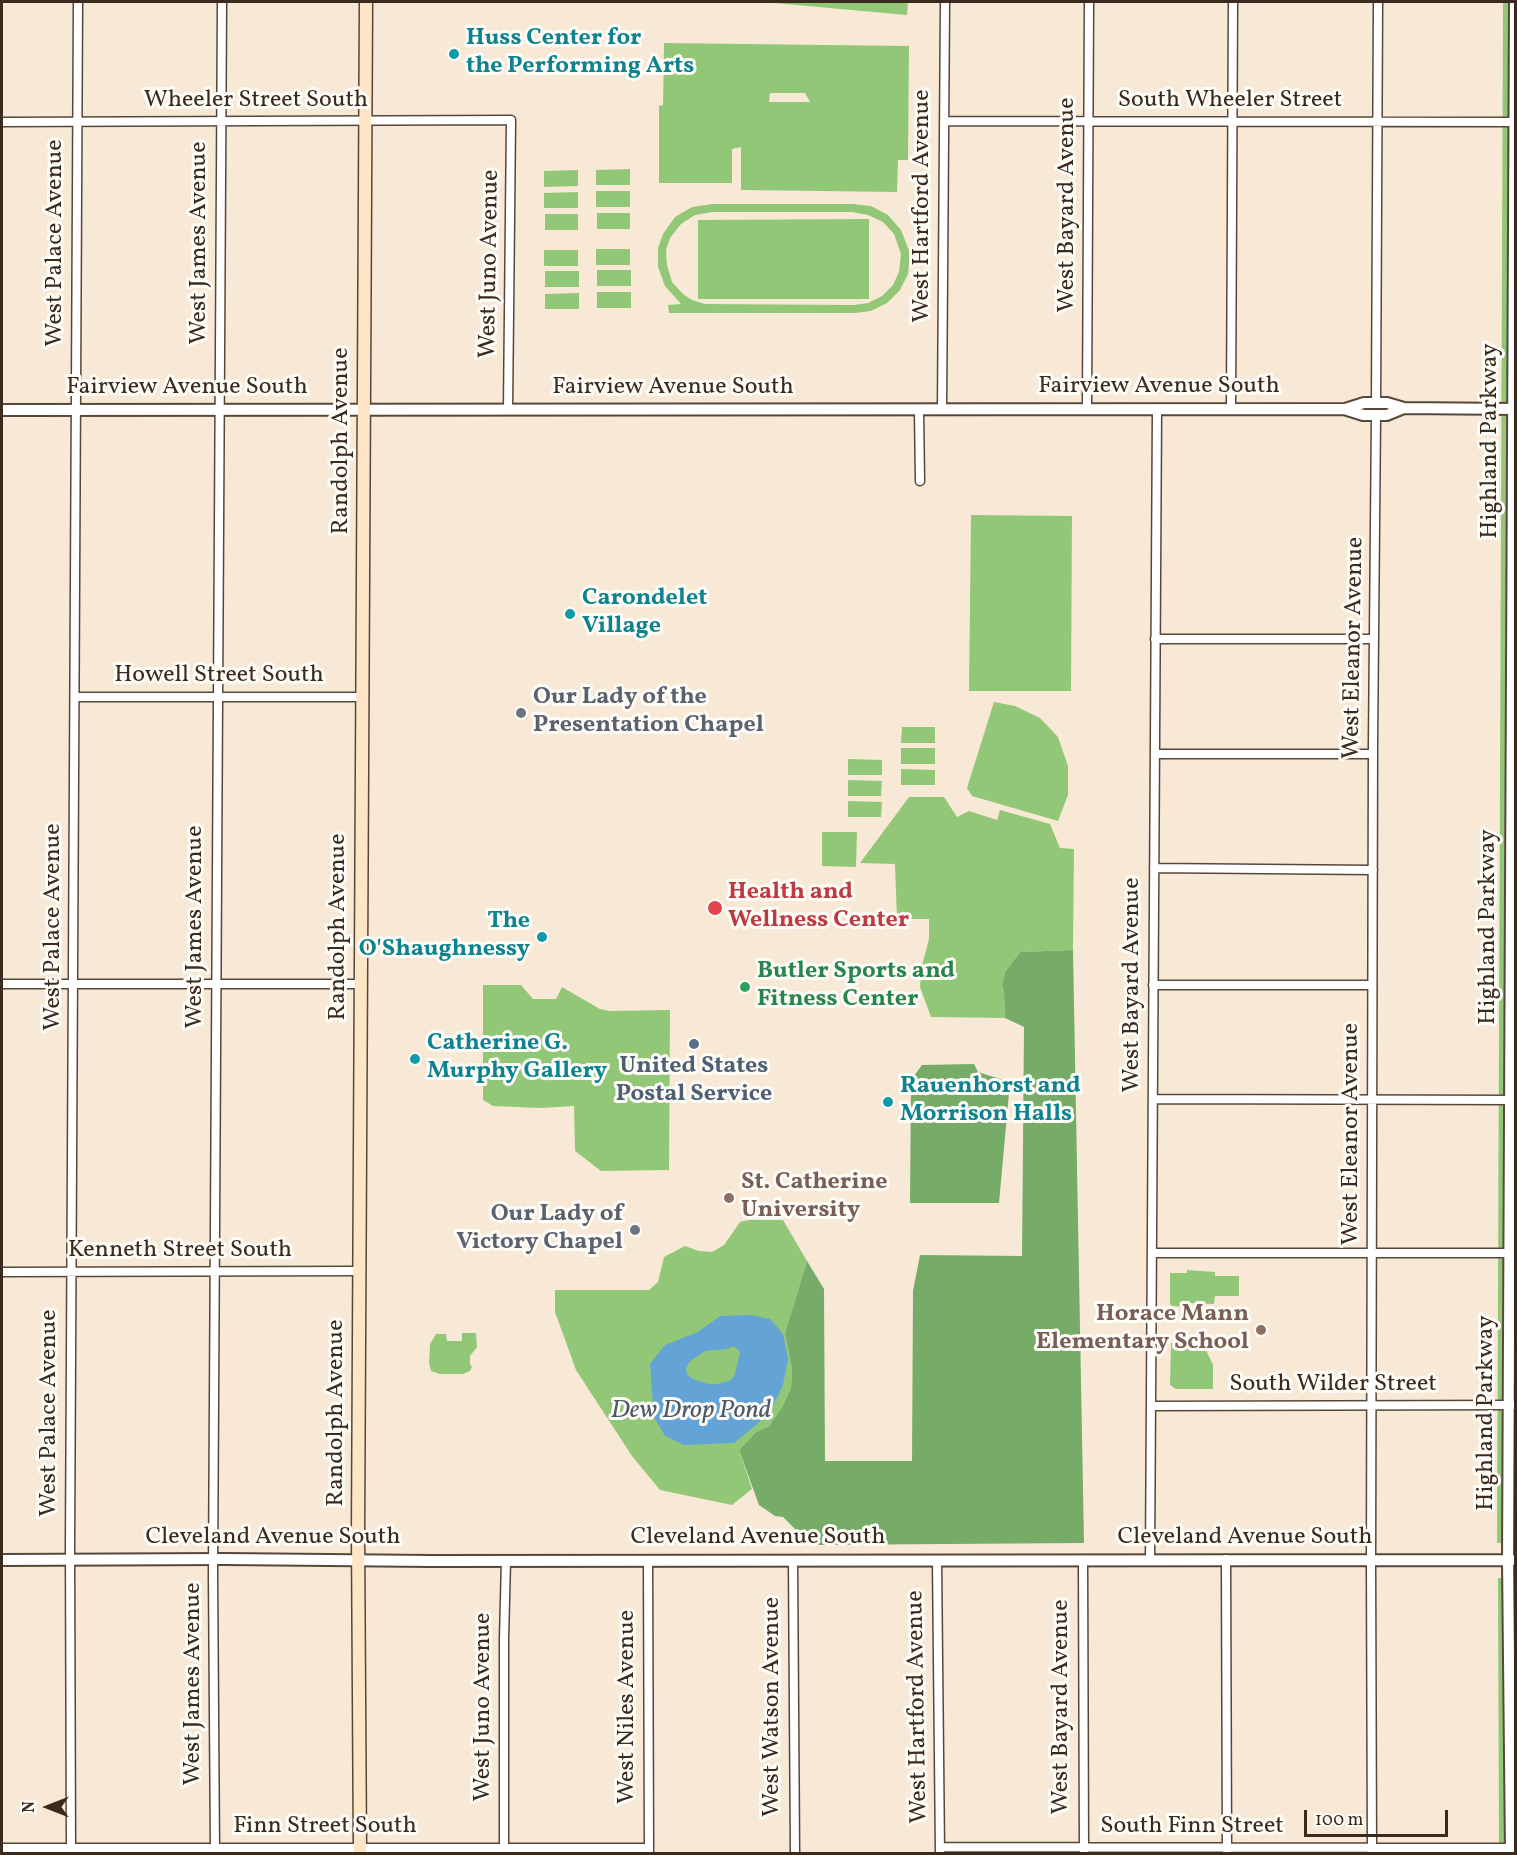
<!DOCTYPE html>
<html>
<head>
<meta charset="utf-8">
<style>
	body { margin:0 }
	#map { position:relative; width:1517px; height:1855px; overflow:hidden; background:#f8e9d7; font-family:Vollkorn,serif }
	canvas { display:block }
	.frame { position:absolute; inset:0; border:3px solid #3b2a1e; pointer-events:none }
	.north { position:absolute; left:18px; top:1777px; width:60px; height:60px; -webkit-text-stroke:4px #fdfcf7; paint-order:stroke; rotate:270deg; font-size:16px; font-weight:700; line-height:24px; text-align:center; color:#3b2a1e }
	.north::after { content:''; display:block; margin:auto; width:21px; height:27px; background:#3b2a1e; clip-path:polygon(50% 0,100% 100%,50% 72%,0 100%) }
	.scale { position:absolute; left:1304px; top:1810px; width:144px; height:27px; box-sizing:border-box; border:3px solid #3b2a1e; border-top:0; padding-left:8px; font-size:18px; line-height:21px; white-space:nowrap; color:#3b2a1e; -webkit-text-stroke:4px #fdfcf7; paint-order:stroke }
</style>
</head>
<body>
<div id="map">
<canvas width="1517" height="1855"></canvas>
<div class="frame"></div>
<div class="north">N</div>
<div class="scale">100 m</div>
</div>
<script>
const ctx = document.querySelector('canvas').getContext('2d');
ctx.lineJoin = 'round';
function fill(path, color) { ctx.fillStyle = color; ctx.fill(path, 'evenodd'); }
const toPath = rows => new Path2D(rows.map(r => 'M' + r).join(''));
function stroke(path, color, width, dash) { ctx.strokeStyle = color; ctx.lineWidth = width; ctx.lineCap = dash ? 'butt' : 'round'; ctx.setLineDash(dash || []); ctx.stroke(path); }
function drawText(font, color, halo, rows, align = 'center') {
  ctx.font = font + ' Vollkorn,serif'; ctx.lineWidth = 6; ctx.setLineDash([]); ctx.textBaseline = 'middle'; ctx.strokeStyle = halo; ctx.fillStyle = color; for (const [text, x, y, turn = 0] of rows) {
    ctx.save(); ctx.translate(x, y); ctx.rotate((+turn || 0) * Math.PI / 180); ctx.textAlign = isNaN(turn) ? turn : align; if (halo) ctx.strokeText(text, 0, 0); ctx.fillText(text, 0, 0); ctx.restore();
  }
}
fill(toPath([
	[763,2,908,2,907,15],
	[1503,2,1515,2,1516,1543,1497,1543],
	[664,43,909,46,908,160,898,160,897,192,741,190,741,147,732,149,732,183,659,183,659,106,663,105],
	[770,93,805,93,810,102,769,102],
	[630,169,630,185,596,185,596,170],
	[578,170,578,186,544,187,544,171],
	[596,191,630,191,630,207,596,207],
	[578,192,578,208,544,208,544,193],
	[713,204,853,204,871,206,888,215,901,230,910,253,908,274,900,290,887,303,871,311,855,313,669,313,668,305,681,304,665,286,658,267,658,248,663,234,675,217,692,207],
	[713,212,852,212,868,215,883,222,894,234,901,254,899,272,893,285,882,296,868,303,854,305,705,304,692,300,683,294,672,282,667,265,666,250,670,238,681,224,695,215],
	[597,213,630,213,630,229,597,229],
	[545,214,578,214,578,230,545,230],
	[869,219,869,299,698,299,698,220],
	[596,249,630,249,630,265,596,265],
	[544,250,578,250,578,266,544,266],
	[597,270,631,270,631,286,597,286],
	[545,271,579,271,579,287,545,287],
	[597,292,631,292,631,308,597,308],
	[579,293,579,309,545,309,545,294],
	[971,515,1072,516,1071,691,969,691],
	[994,702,1015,706,1040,718,1058,737,1068,766,1068,795,1058,821,972,796,967,788],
	[902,727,935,727,935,743,901,743],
	[901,748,935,748,935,764,901,764],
	[848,759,882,760,882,775,848,775],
	[901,769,935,770,935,785,901,785],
	[848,780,882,781,881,796,848,796],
	[909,797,944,797,957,817,969,811,997,820,1000,810,1050,824,1060,848,1074,849,1073,950,1020,952,1005,972,1002,985,1004,993,1005,1018,931,1017,920,987,921,969,929,939,929,919,897,919,895,864,860,863],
	[848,801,882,802,881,817,848,817],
	[822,832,857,832,856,867,822,866],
	[483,985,521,985,533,999,556,999,562,987,600,1009,609,1011,670,1010,669,1170,601,1171,575,1151,574,1106,540,1108,493,1106,483,1100],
	[749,1220,783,1220,807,1261,785,1333,792,1370,791,1388,782,1407,769,1426,756,1432,739,1450,752,1489,732,1505,660,1490,632,1456,576,1370,555,1312,555,1290,649,1290,658,1282,664,1257,685,1246,699,1251,712,1252,724,1245,740,1222],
	[1187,1270,1215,1272,1215,1276,1239,1276,1239,1296,1215,1296,1214,1304,1187,1303,1186,1307,1172,1306,1170,1304,1170,1273,1187,1273],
	[462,1333,476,1333,477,1347,470,1356,470,1364,472,1367,470,1371,463,1374,440,1374,431,1371,429,1363,430,1344,436,1334,446,1334,447,1341,462,1341],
	[1191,1342,1205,1348,1213,1365,1213,1389,1176,1389,1170,1385,1171,1343],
	[1498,1578,1515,1578,1515,1853,1499,1853]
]), '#93c778');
fill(toPath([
	[1073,950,1084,1543,811,1545,783,1517,775,1516,759,1505,739,1450,756,1432,769,1426,782,1407,791,1388,792,1370,785,1333,807,1261,824,1289,825,1461,912,1461,913,1291,920,1255,1022,1256,1024,1027,1005,1018,1004,993,1002,985,1005,972,1020,952],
	[974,1064,978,1072,1010,1082,999,1203,910,1203,911,1080,922,1065]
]), '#76ac68');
fill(toPath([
	[751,1315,770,1319,783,1334,788,1359,783,1385,769,1414,734,1443,684,1445,665,1436,654,1417,650,1364,665,1345,698,1332,720,1316],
	[734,1346,740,1352,735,1374,731,1380,719,1384,708,1384,693,1379,687,1375,686,1368,690,1361,700,1355,705,1351,726,1349]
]), '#64a3d6');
const minor = toPath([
	[944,121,1516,122],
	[2,122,511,120,508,409],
	[1376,403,1378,2],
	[1087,409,1089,2],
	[1231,409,1233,2],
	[942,410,945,2],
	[919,411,920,481],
	[1155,639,1374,639],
	[75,697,362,697],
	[1155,754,1373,754],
	[1154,868,1373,870],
	[2,984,361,984],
	[1153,985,1372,985],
	[1153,1099,1516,1100],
	[1152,1253,1516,1253],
	[2,1272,359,1271],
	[1151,1406,1516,1405],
	[1226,1559,1227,1854],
	[793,1560,795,1854],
	[937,1560,940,1854],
	[1083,1560,1084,1854],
	[1150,1560,1157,410],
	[648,1561,649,1851],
	[940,1847,1515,1848],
	[2,1848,649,1848],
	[71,1854,70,1547,78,2],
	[215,1854,213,1573,222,2],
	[504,1854,504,1639,506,1560],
	[1372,1854,1371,1560,1373,744,1376,415]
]);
const tertiary = toPath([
	[1345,409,1364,403,1387,403,1404,408,1516,409],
	[2,410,1344,409,1363,415,1387,415,1404,408],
	[2,1560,225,1559,431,1561,1513,1560],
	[1511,1854,1508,1560,1515,2]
]);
const secondary = toPath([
	[360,1854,358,1534,366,2]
]);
stroke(minor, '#57473a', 11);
stroke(tertiary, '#57473a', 14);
stroke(secondary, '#57473a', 15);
stroke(minor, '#fff', 8);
stroke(tertiary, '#fff', 10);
stroke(secondary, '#fde5c5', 12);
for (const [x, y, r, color] of [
	[454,54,6,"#0f9aa8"],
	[570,614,6,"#0f9aa8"],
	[521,713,6,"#6b7280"],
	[715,908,8,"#e0444e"],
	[542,937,6,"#0f9aa8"],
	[745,987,6,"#2e9e5b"],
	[694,1044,6,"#5c6f8a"],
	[415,1059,6,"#0f9aa8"],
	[888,1102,6,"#0f9aa8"],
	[729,1198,6,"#8d6e63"],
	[635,1230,6,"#6b7280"],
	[1261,1330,6,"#8d6e63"]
]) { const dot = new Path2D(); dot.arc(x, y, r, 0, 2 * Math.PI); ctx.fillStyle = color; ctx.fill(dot); stroke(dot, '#fdfcf7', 2); }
drawText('bold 24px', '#0d838f', '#fdfcf7', [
	["Huss Center for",466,40],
	["the Performing Arts",466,68],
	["Carondelet",582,600],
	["Village",582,628],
	["The",530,923,"right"],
	["O'Shaughnessy",530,951,"right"],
	["Catherine G.",427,1045],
	["Murphy Gallery",427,1073],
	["Rauenhorst and",900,1088],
	["Morrison Halls",900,1116]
], 'left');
drawText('24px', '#3b2a1e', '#fdfcf7', [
	["Wheeler Street South",256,102],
	["South Wheeler Street",1230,102],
	["West Bayard Avenue",1069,205,-90],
	["West Hartford Avenue",924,206,-90],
	["West Palace Avenue",57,243,-90],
	["West James Avenue",201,243,-90],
	["West Juno Avenue",491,264,-89],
	["Fairview Avenue South",1159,388],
	["Fairview Avenue South",187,389],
	["Fairview Avenue South",673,389],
	["Randolph Avenue",343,441,-90],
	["Highland Parkway",1492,441,-90],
	["West Eleanor Avenue",1355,648,-89],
	["Howell Street South",219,677],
	["West Palace Avenue",55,927,-90],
	["West James Avenue",197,927,-90],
	["Randolph Avenue",340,927,-90],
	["Highland Parkway",1490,927,-90],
	["West Bayard Avenue",1134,985,-90],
	["West Eleanor Avenue",1353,1134,-90],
	["Kenneth Street South",180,1252],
	["South Wilder Street",1333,1386],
	["West Palace Avenue",51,1413,-90],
	["Randolph Avenue",338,1413,-90],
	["Highland Parkway",1488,1413,-90],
	["Cleveland Avenue South",273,1539],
	["Cleveland Avenue South",758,1539],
	["Cleveland Avenue South",1245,1539],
	["West James Avenue",195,1684,-90],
	["West Juno Avenue",485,1707,-90],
	["West Niles Avenue",629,1707,-90],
	["West Watson Avenue",774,1707,-90],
	["West Hartford Avenue",919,1707,-91],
	["West Bayard Avenue",1063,1707,-90],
	["Finn Street South",325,1828],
	["South Finn Street",1192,1828]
]);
drawText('bold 24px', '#5b616d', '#fdfcf7', [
	["Our Lady of the",533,699],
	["Presentation Chapel",533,727],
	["Our Lady of",623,1216,"right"],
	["Victory Chapel",623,1244,"right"]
], 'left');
drawText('bold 24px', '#be3a42', '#fdfcf7', [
	["Health and",728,894],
	["Wellness Center",728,922]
], 'left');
drawText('bold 24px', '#27864d', '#fdfcf7', [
	["Butler Sports and",757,973],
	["Fitness Center",757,1001]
], 'left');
drawText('bold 24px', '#4e5e75', '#fdfcf7', [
	["United States",694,1068],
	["Postal Service",694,1096]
]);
drawText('bold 24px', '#785e54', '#fdfcf7', [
	["St. Catherine",741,1184],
	["University",741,1212],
	["Horace Mann",1249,1316,"right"],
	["Elementary School",1249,1344,"right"]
], 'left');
drawText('italic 26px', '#4b5a68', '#fdfcf7', [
	["Dew Drop Pond",691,1412]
]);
</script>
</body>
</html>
